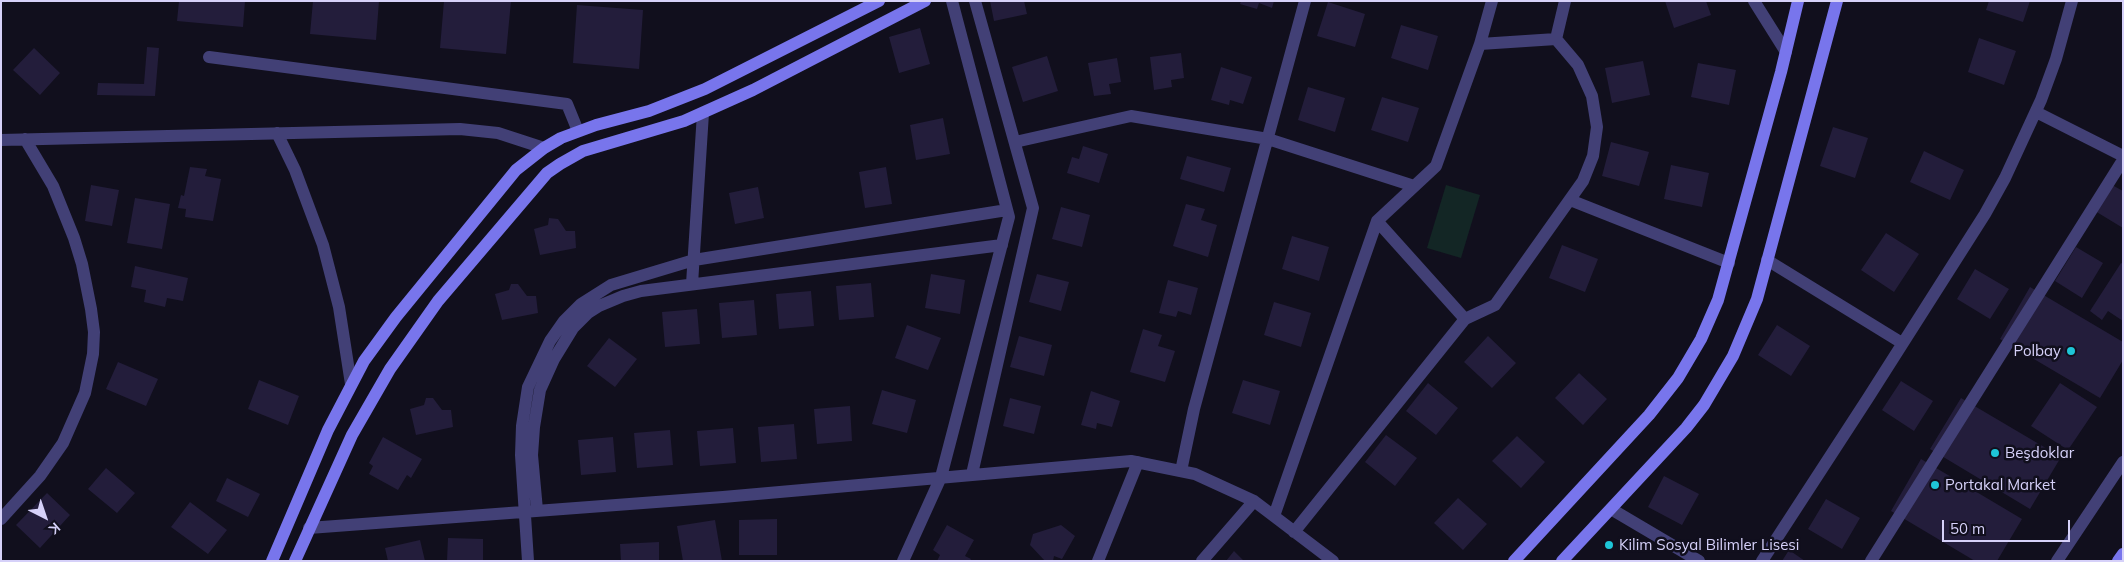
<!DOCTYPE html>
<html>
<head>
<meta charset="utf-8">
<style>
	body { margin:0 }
	#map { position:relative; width:2124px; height:562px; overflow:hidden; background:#110f1d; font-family:Mulish,sans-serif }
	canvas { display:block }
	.frame { position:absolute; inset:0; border:2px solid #d6d1f9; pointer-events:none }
	.north { position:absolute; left:20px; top:492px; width:50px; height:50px; -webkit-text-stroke:4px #110f1d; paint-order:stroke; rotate:139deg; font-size:14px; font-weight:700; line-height:20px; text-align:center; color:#d6d1f9 }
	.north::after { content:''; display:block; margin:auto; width:18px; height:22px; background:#d6d1f9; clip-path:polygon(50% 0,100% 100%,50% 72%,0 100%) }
	.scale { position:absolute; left:1942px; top:520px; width:128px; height:22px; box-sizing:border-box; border:2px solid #d6d1f9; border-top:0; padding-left:6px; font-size:15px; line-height:18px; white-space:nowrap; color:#d6d1f9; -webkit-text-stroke:4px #110f1d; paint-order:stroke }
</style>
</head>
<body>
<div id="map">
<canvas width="2124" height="562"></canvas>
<div class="frame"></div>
<div class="north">K</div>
<div class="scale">50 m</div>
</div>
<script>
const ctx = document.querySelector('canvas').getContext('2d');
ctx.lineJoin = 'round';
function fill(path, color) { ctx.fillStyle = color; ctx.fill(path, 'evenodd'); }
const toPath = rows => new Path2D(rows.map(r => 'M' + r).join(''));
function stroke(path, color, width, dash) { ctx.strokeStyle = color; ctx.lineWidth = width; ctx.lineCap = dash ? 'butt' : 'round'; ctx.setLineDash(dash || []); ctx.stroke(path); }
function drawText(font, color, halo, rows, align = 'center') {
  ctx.font = font + ' Mulish,sans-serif'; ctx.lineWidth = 5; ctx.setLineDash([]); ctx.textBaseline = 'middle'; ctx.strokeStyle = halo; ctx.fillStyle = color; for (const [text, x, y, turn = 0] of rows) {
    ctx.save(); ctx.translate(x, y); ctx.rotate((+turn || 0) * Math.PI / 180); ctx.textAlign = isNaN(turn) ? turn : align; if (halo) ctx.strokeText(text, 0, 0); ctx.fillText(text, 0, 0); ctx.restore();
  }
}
fill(toPath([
	[1446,185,1480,195,1461,258,1427,248]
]), '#132625');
fill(toPath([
	[179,1,245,1,243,27,177,21],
	[313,1,379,1,376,40,310,34],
	[444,1,511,1,506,54,440,48],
	[990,1,1024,1,1027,14,994,21],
	[1241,1,1274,1,1272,8,1259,3,1257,9,1240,4],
	[1665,1,1706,1,1711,15,1674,28],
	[1989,1,2030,1,2023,22,1986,10],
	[1328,2,1365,14,1355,47,1317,36],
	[577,5,643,10,639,69,573,63],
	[1401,25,1438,36,1428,70,1391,58],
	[920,28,930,64,899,73,889,37],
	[1979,38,2016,51,2004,85,1968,72],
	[147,47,159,48,155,96,97,95,98,83,144,84],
	[34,48,60,73,40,95,13,70],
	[1181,53,1184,78,1171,80,1172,87,1154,90,1150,57],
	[1047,56,1058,91,1023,102,1012,67],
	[1117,58,1121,82,1109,84,1111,94,1094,96,1088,63],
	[1643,61,1650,95,1612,103,1605,68],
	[1698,63,1736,70,1729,105,1691,97],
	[1221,67,1252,77,1243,104,1230,100,1229,105,1211,100],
	[1308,87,1345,98,1335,132,1298,120],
	[1382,97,1419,108,1408,142,1371,130],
	[943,118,950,154,916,160,910,125],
	[1833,127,1868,138,1855,178,1820,166],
	[1611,142,1649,152,1639,186,1602,176],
	[1083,146,1108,154,1099,183,1067,173,1072,157,1079,159],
	[1924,151,1964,170,1950,200,1910,182],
	[1187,156,1231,168,1224,192,1180,179],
	[1671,165,1709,173,1702,207,1664,199],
	[190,167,207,169,205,176,221,179,213,221,185,217,186,209,178,208,181,195,184,196],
	[886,167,892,204,865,208,859,172],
	[91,185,119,190,112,226,85,221],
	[2112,185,2123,191,2123,228,2095,211],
	[758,187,764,218,735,224,729,193],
	[135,198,170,204,162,249,127,243],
	[1186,204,1205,209,1201,220,1217,225,1208,257,1173,246],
	[1061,207,1090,215,1082,247,1052,239],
	[549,218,558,219,566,231,575,231,576,248,540,255,534,229,548,225],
	[1886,233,1919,254,1894,292,1861,270],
	[1292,236,1329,247,1319,281,1282,269],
	[1562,245,1598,259,1585,292,1549,278],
	[2076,247,2103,263,2082,298,2055,281],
	[2121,263,2123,264,2123,321,2108,311,2102,320,2090,311],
	[135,266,188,278,183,301,167,298,165,307,144,302,146,290,131,287],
	[1975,269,2009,289,1990,319,1957,299],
	[931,274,965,280,960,314,925,308],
	[1037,274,1069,282,1061,311,1029,302],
	[1168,280,1198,288,1191,315,1178,311,1176,317,1159,313],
	[871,283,874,317,839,320,836,286],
	[511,284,518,284,527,296,536,296,538,313,502,320,495,294,509,290],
	[2030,287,2123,342,2123,360,2100,398,2000,339],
	[811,291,814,326,779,329,776,294],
	[754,300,757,335,722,338,719,303],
	[1274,302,1311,313,1301,347,1264,335],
	[697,309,700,344,665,347,662,312],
	[907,325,941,338,928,370,895,358],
	[1777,325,1810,346,1791,376,1758,355],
	[1143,329,1162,335,1158,346,1175,351,1165,382,1130,372],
	[1019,336,1052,345,1044,376,1010,367],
	[1488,336,1516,363,1492,388,1464,362],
	[609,338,637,359,615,387,587,366],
	[118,362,158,379,146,406,106,389],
	[1579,373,1607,399,1583,425,1555,398],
	[259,380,299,396,288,425,248,409],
	[1243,380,1280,391,1270,425,1232,413],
	[1901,381,1933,401,1914,431,1882,410],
	[1428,383,1458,408,1436,435,1406,411],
	[2060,383,2097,407,2068,450,2031,426],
	[882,390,916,400,907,433,872,424],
	[1091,391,1120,401,1112,427,1097,423,1096,429,1081,425],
	[426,398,433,398,442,410,451,410,453,427,416,435,410,409,424,405],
	[1010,398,1041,406,1034,434,1003,426],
	[1961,398,2061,457,2030,509,1930,449],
	[850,406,852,441,817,444,814,409],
	[794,424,797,459,761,462,758,427],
	[733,428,736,463,700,466,697,431],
	[670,430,673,465,637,468,634,433],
	[1386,435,1417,458,1395,486,1365,462],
	[1517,436,1545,462,1521,488,1492,461],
	[383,437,422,459,411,478,407,475,398,490,369,474,373,466,369,463],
	[613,437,616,472,581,475,578,440],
	[1921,459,2022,519,1997,561,1975,561,1891,511],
	[106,468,135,493,117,513,88,489],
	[1664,476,1699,494,1682,525,1648,507],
	[227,478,260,494,248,517,216,501],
	[47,493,70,515,40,548,16,525],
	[1458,498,1487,524,1463,550,1434,523],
	[1826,499,1860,518,1842,549,1808,529],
	[190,502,227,530,208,554,171,527],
	[777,519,777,555,739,555,739,520],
	[715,520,722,561,683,561,677,526],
	[947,525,974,540,965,556,971,559,970,561,937,561,940,555,933,550],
	[1061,525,1075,536,1062,559,1054,556,1053,561,1045,561,1030,545,1033,534],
	[448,538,483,539,483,561,447,561],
	[420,540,425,561,388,561,385,548],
	[659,542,659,561,621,561,620,544],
	[1789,550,1805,561,1782,561],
	[1234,551,1244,561,1226,561]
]), '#231d3b');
stroke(toPath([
	[1754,1,1786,52],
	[1480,44,1556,39],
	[209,57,567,104,578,131],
	[2036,112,2123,156],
	[277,133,295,170,323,245,339,307,351,384],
	[1,140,460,129,498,133,544,148],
	[1015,142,1131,116,1268,139,1414,186],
	[1570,200,1729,263],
	[1377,221,1465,319,1495,305,1583,181,1593,156,1597,127,1592,96,1578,65,1556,39,1565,1],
	[1767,260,1902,343],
	[692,284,703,113],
	[1181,471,1194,409,1305,1],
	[972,474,1033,208,975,1],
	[1611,509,1699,561],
	[537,510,532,455,534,427,540,390,554,359,573,328,588,313,599,306,623,296,641,291,1002,245],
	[1274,516,1377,221,1436,166,1480,44,1492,1],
	[1,519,40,476,63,443,85,393,93,354,94,332,91,309,82,264,74,238,53,186,25,139],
	[309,528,723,497,1131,461,1195,474,1254,501,1333,561],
	[1294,532,1465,319],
	[528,561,521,455,522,426,528,387,550,341,564,321,581,304,611,285,694,260,1007,210],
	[903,561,941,477,1009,217,952,1],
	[1098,561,1138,462],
	[1202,561,1254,501],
	[1762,561,1868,398,1985,214,2005,178,2041,100,2056,59,2072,1],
	[1871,561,2123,160],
	[2057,561,2123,462]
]), '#424076', 12);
stroke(toPath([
	[272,561,328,430,364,361,396,317,516,170,544,148,561,138,596,125,649,111,705,89,879,1],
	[295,561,352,435,390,369,438,301,547,173,560,164,583,151,684,121,753,90,925,1],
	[1514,561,1649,415,1678,378,1701,339,1718,300,1781,72,1798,1],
	[1562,561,1686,428,1704,405,1733,356,1757,299,1837,1],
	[2118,561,2123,554]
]), '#7875ec', 12);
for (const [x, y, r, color] of [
	[2071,351,5,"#1ec5d7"],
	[1995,453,5,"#1ec5d7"],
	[1935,485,5,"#1ec5d7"],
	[1609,545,5,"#1ec5d7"]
]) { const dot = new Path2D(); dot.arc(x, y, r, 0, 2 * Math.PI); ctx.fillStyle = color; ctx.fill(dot); stroke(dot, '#110f1d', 2); }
drawText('15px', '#d6d1f9', '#110f1d', [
	["Polbay",2061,351,"right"],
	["Beşdoklar",2005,453],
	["Portakal Market",1945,485],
	["Kilim Sosyal Bilimler Lisesi",1619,545]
], 'left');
</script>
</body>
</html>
